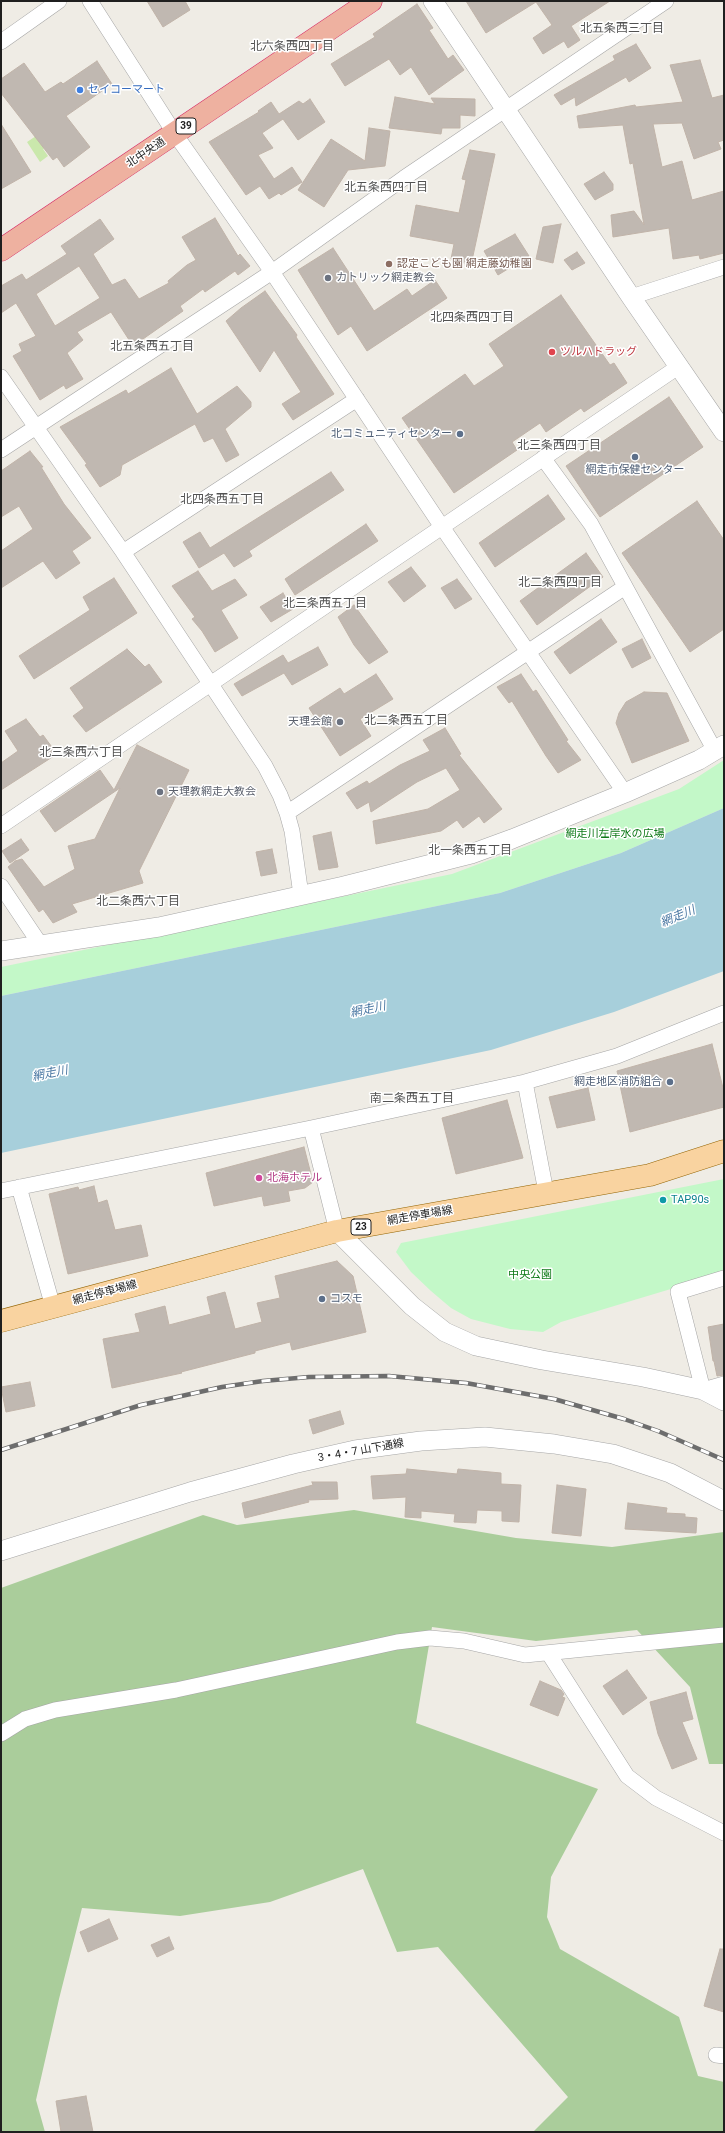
<!DOCTYPE html>
<html>
<head>
<meta charset="utf-8">
<style>
	body { margin:0 }
	#map { position:relative; width:725px; height:2133px; overflow:hidden; background:#efece5; font-family:Roboto,sans-serif }
	canvas { display:block }
	.frame { position:absolute; inset:0; border:2px solid #1f1f1f; pointer-events:none }
</style>
</head>
<body>
<div id="map">
<canvas width="725" height="2133"></canvas>
<div class="frame"></div>
</div>
<script>
const ctx = document.querySelector('canvas').getContext('2d');
ctx.lineJoin = 'round';
function fill(path, color) { ctx.fillStyle = color; ctx.fill(path, 'evenodd'); }
const toPath = rows => new Path2D(rows.map(r => 'M' + r).join(''));
function stroke(path, color, width, dash) { ctx.strokeStyle = color; ctx.lineWidth = width; ctx.lineCap = dash ? 'butt' : 'round'; ctx.setLineDash(dash || []); ctx.stroke(path); }
function drawText(font, color, halo, rows, align = 'center') {
  ctx.font = font + ' Roboto,"Noto Sans JP",sans-serif'; ctx.lineWidth = 3; ctx.setLineDash([]); ctx.textBaseline = 'middle'; ctx.strokeStyle = halo; ctx.fillStyle = color; for (const [text, x, y, turn = 0] of rows) {
    ctx.save(); ctx.translate(x, y); ctx.rotate((+turn || 0) * Math.PI / 180); ctx.textAlign = isNaN(turn) ? turn : align; if (halo) ctx.strokeText(text, 0, 0); ctx.fillText(text, 0, 0); ctx.restore();
  }
}
fill(toPath([
	[42,132,50,144,43,149,48,156,40,162,27,142]
]), '#cae8ac');
fill(toPath([
	[354,1510,516,1538,612,1547,724,1532,724,1764,709,1764,690,1687,637,1630,536,1641,432,1627,416,1723,598,1789,551,1877,547,1917,560,1949,679,2017,698,2076,724,2082,724,2132,533,2132,568,2097,438,1947,397,1952,363,1869,270,1902,180,1916,82,1908,59,1999,36,2100,45,2132,1,2132,1,1588,203,1515,237,1525]
]), '#aacd9b');
fill(toPath([
	[724,760,724,808,621,853,500,893,1,996,1,967,452,874,679,789],
	[724,1179,724,1273,561,1322,543,1332,510,1329,471,1319,451,1308,431,1291,411,1272,396,1252,401,1243]
]), '#c3f8c8');
fill(toPath([
	[724,808,724,971,614,1012,491,1050,1,1153,1,996,500,893,621,853]
]), '#a7cfdb');
const building = toPath([
	[147,1,185,1,190,10,163,27,147,1],
	[466,1,610,1,571,26,580,40,568,48,564,41,543,54,533,38,552,25,536,2,486,33,466,1],
	[417,4,433,28,429,30,448,59,453,55,464,70,429,95,411,67,400,75,389,59,345,86,331,64,375,37,373,34,417,4],
	[636,44,651,68,629,82,626,77,576,106,575,97,561,105,554,95,615,60,613,56,636,44],
	[700,60,712,98,724,95,724,140,718,142,721,149,694,159,682,123,653,124,662,167,682,161,692,200,724,191,724,253,700,259,699,255,673,259,669,228,613,237,611,215,634,211,644,225,633,163,630,164,623,125,579,128,577,116,635,105,636,107,683,102,670,65,700,60],
	[97,61,112,84,66,116,90,147,64,167,57,157,53,160,1,93,1,79,24,63,45,92,61,82,63,84,97,61],
	[395,97,435,104,431,98,475,99,475,116,460,115,460,128,442,128,441,134,389,128,395,97],
	[310,99,325,122,298,140,283,119,262,133,273,148,258,155,274,179,292,167,302,182,281,195,279,193,269,199,260,186,246,195,209,142,259,112,258,111,271,102,279,114,299,101,303,104,310,99],
	[1,124,31,172,1,189,1,124],
	[369,128,390,131,385,166,348,170,324,207,298,190,331,139,365,161,369,128],
	[470,150,495,154,471,265,451,259,454,244,410,236,416,205,459,213,466,180,462,179,470,150],
	[604,172,613,184,613,190,595,200,584,184,604,172],
	[215,218,238,256,240,254,250,266,238,275,235,271,205,292,203,289,180,306,183,311,133,346,111,312,77,332,83,340,67,353,83,379,66,389,64,385,40,400,13,356,22,351,19,344,36,336,16,303,1,313,1,286,22,274,26,280,67,254,61,246,100,219,114,239,93,254,112,285,125,279,139,299,169,283,168,281,187,265,196,260,182,237,215,218],
	[79,266,100,298,55,326,36,294,79,266],
	[561,224,553,263,536,259,543,227,561,224],
	[515,234,529,256,498,275,484,251,515,234],
	[333,248,374,311,407,289,412,296,435,280,447,298,367,351,351,326,338,335,298,270,333,248],
	[577,252,585,263,572,270,564,260,577,252],
	[265,291,297,335,296,337,334,394,293,420,282,404,301,392,274,350,260,372,226,321,241,308,265,291],
	[561,295,610,365,614,363,627,383,584,412,581,408,546,432,540,423,512,442,517,450,454,493,402,418,465,374,474,386,504,366,489,344,561,295],
	[171,368,197,414,237,386,251,402,251,407,225,429,239,455,226,462,213,438,204,442,195,424,122,465,120,475,100,487,85,465,87,464,60,427,126,390,128,394,171,368],
	[669,397,703,447,600,517,566,466,669,397],
	[30,451,43,467,41,467,64,504,91,538,72,551,80,563,56,579,43,561,1,588,1,551,33,529,19,506,1,517,1,471,30,451],
	[331,472,344,490,249,551,252,556,234,567,224,553,199,568,183,542,200,532,210,548,331,472],
	[548,495,565,519,495,567,479,543,548,495],
	[697,501,724,540,724,629,690,652,622,553,697,501],
	[366,524,378,541,295,595,285,579,366,524],
	[586,553,603,577,537,625,520,601,586,553],
	[411,567,426,586,404,602,388,582,411,567],
	[198,571,212,591,235,579,247,595,221,610,238,638,215,652,202,631,192,619,195,617,172,586,198,571],
	[114,578,137,613,34,679,19,656,90,610,83,597,114,578],
	[457,579,472,599,455,609,441,588,457,579],
	[283,593,293,609,271,622,260,607,283,593],
	[354,605,388,652,369,664,354,645,338,617,354,605],
	[601,619,617,642,570,674,554,652,601,619],
	[642,639,651,658,632,668,622,649,642,639],
	[318,647,328,665,292,685,284,673,242,696,234,684,283,655,288,663,318,647],
	[127,649,145,667,149,664,162,682,86,732,73,716,84,708,70,688,127,649],
	[376,674,393,699,360,719,371,736,340,756,309,708,340,688,344,694,376,674],
	[521,674,533,692,536,690,568,740,566,741,581,760,558,773,546,756,512,701,509,703,497,687,521,674],
	[644,692,667,693,689,741,632,763,616,723,619,713,626,702,644,692],
	[26,719,40,737,43,735,57,754,1,790,1,763,18,751,5,731,26,719],
	[445,728,461,754,459,755,502,809,484,823,479,816,463,828,457,820,441,831,376,844,373,821,428,809,460,790,446,768,417,782,371,812,369,802,357,809,346,793,367,781,369,784,400,765,430,751,423,740,445,728],
	[137,745,189,770,139,871,143,883,72,904,77,912,53,923,43,909,39,912,8,867,15,861,22,859,44,887,75,869,68,846,95,839,120,788,55,832,40,811,100,770,114,790,137,745],
	[331,832,338,867,319,870,313,836,331,832],
	[21,839,29,850,10,863,2,851,21,839],
	[272,849,277,873,261,876,256,852,272,849],
	[712,1044,724,1092,724,1107,630,1132,617,1071,712,1044],
	[588,1088,595,1120,557,1128,549,1097,588,1088],
	[507,1100,523,1158,456,1174,442,1118,507,1100],
	[304,1147,313,1182,305,1188,288,1191,290,1201,264,1206,262,1196,214,1206,206,1173,304,1147],
	[94,1186,98,1203,107,1200,115,1230,141,1225,148,1256,68,1274,49,1194,78,1187,79,1190,94,1186],
	[337,1261,353,1276,366,1332,292,1350,290,1342,255,1351,255,1353,181,1372,182,1373,112,1388,103,1339,140,1332,135,1314,165,1306,169,1325,211,1314,207,1297,225,1292,235,1329,262,1322,257,1303,280,1298,275,1276,337,1261],
	[724,1324,724,1375,717,1376,714,1361,713,1361,708,1327,724,1324],
	[30,1382,35,1406,6,1412,1,1387,30,1382],
	[340,1411,344,1424,313,1434,309,1420,340,1411],
	[407,1469,457,1474,458,1469,501,1473,501,1484,521,1485,519,1522,502,1521,502,1511,477,1510,476,1523,454,1522,455,1514,421,1511,421,1518,405,1517,406,1497,373,1499,371,1476,406,1474,407,1469],
	[312,1482,337,1482,338,1499,308,1500,309,1502,245,1518,242,1503,313,1485,312,1482],
	[557,1485,586,1489,581,1536,552,1533,557,1485],
	[628,1503,667,1508,666,1513,685,1514,685,1517,697,1518,696,1533,625,1529,628,1503],
	[627,1670,647,1698,623,1715,603,1686,627,1670],
	[540,1681,561,1690,564,1694,562,1697,565,1698,558,1716,530,1705,540,1681],
	[686,1692,693,1719,682,1722,697,1759,672,1769,658,1734,650,1702,686,1692],
	[109,1919,118,1939,88,1952,80,1932,109,1919],
	[169,1937,174,1949,157,1957,151,1945,169,1937],
	[720,1949,724,1949,724,2012,704,2006,720,1949],
	[86,2096,93,2132,61,2132,56,2101,86,2096]
]);
fill(building, '#c0b8b1');
stroke(building, '#c0b3a8', 1);
const minor = toPath([
	[90,1,175,134,272,272,442,527,625,793],
	[1,42,59,1],
	[631,297,724,267],
	[1,377,123,552,265,766,280,795,287,813,292,831,301,895],
	[1,450,272,272,404,178,666,1],
	[543,458,591,524,715,751],
	[123,552,357,399],
	[287,813,625,587],
	[1,826,678,367],
	[1,886,40,944],
	[525,1082,546,1192],
	[311,1128,337,1231],
	[19,1187,53,1307],
	[1,1191,311,1128,525,1082,617,1056,724,1013],
	[724,1278,678,1292,703,1390,724,1384],
	[549,1654,627,1776,656,1798,724,1833],
	[1,1734,25,1719,55,1710,176,1690,397,1642,430,1638,464,1641,525,1655,724,1635],
	[716,2055,724,2056]
]);
const tertiary = toPath([
	[433,1,631,297,724,432],
	[1,951,159,927,344,886,471,854,512,839,625,793,699,760,724,745],
	[337,1231,412,1306,445,1332,476,1346,542,1360,643,1377,703,1390,724,1401],
	[1,1551,190,1492,293,1464,355,1450,421,1441,485,1437,554,1444,613,1454,670,1473,724,1501]
]);
const primary = toPath([
	[1,1321,337,1231,650,1175,724,1151]
]);
const trunk = toPath([
	[1,250,371,1]
]);
stroke(minor, '#a6a6a6', 16);
stroke(tertiary, '#a6a6a6', 20);
stroke(primary, '#946505', 23);
stroke(trunk, '#d52a65', 23);
stroke(minor, '#fff', 15);
stroke(tertiary, '#fff', 19);
stroke(primary, '#f9d3a0', 22);
stroke(trunk, '#eeb1a0', 22);
const rail = toPath([
	[1,1450,141,1405,222,1387,263,1381,309,1377,389,1376,466,1383,554,1399,624,1419,658,1431,724,1460]
]);
stroke(rail, '#6d6d6d', 4.5);
stroke(rail, '#fff', 3, [9]);
for (const [x, y, r, color] of [
	[80,90,4,"#3f7fe0"],
	[389,264,4,"#8d6e63"],
	[328,278,4,"#6b7280"],
	[552,352,4,"#e0444e"],
	[460,434,4,"#5c6f8a"],
	[635,457,4,"#5c6f8a"],
	[340,722,4,"#6b7280"],
	[160,792,4,"#6b7280"],
	[670,1082,4,"#5c6f8a"],
	[259,1178,4,"#d1479c"],
	[663,1200,4,"#0f9aa8"],
	[322,1299,4,"#5c6f8a"]
]) { const dot = new Path2D(); dot.arc(x, y, r, 0, 2 * Math.PI); ctx.fillStyle = color; ctx.fill(dot); stroke(dot, '#fff', 1.5); }
for (const [x, y, w] of [
	[186,126,20],
	[361,1227,20]
]) { const box = new Path2D(); box.roundRect(x - w / 2, y - 8, w, 16, 3); ctx.fillStyle = '#fff'; ctx.fill(box); stroke(box, '#1f1f1f', 1); }
drawText('bold 10px', '#1f1f1f', null, [
	["39",186,126],
	["23",361,1227]
]);
drawText('11px', '#366cbe', '#fff', [
	["セイコーマート",88,90]
], 'left');
drawText('11px', '#1f1f1f', '#fff', [
	["北中央通",146,153,-34],
	["網走停車場線",420,1216,-10],
	["網走停車場線",105,1293,-15],
	["3・4・7 山下通線",361,1451,-10]
]);
drawText('11px', '#785e54', '#fff', [
	["認定こども園 網走藤幼稚園",397,264]
], 'left');
drawText('11px', '#5b616d', '#fff', [
	["カトリック網走教会",336,278],
	["天理会館",332,722,"right"],
	["天理教網走大教会",168,792]
], 'left');
drawText('11px', '#be3a42', '#fff', [
	["ツルハドラッグ",560,352]
], 'left');
drawText('11px', '#4e5e75', '#fff', [
	["北コミュニティセンター",452,434],
	["網走市保健センター",635,470,"center"],
	["網走地区消防組合",662,1082],
	["コスモ",330,1299,"left"]
], 'right');
drawText('11px', '#0f7a18', '#fff', [
	["網走川左岸水の広場",615,834],
	["中央公園",530,1275]
]);
drawText('11px', '#b23c85', '#fff', [
	["北海ホテル",267,1178]
], 'left');
drawText('11px', '#0d838f', '#fff', [
	["TAP90s",671,1200]
], 'left');
drawText('12px', '#525252', '#fff', [
	["北五条西三丁目",622,29],
	["北六条西四丁目",292,47],
	["北五条西四丁目",386,188],
	["北四条西四丁目",472,318],
	["北五条西五丁目",152,347],
	["北三条西四丁目",559,446],
	["北四条西五丁目",222,500],
	["北二条西四丁目",560,583],
	["北三条西五丁目",325,604],
	["北二条西五丁目",406,721],
	["北三条西六丁目",81,753],
	["北一条西五丁目",470,851],
	["北二条西六丁目",138,902],
	["南二条西五丁目",412,1099]
]);
drawText('italic 12px', '#4b78a3', '#fff', [
	["網走川",678,917,-23],
	["網走川",368,1010,-12],
	["網走川",50,1074,-11]
]);
</script>
</body>
</html>
